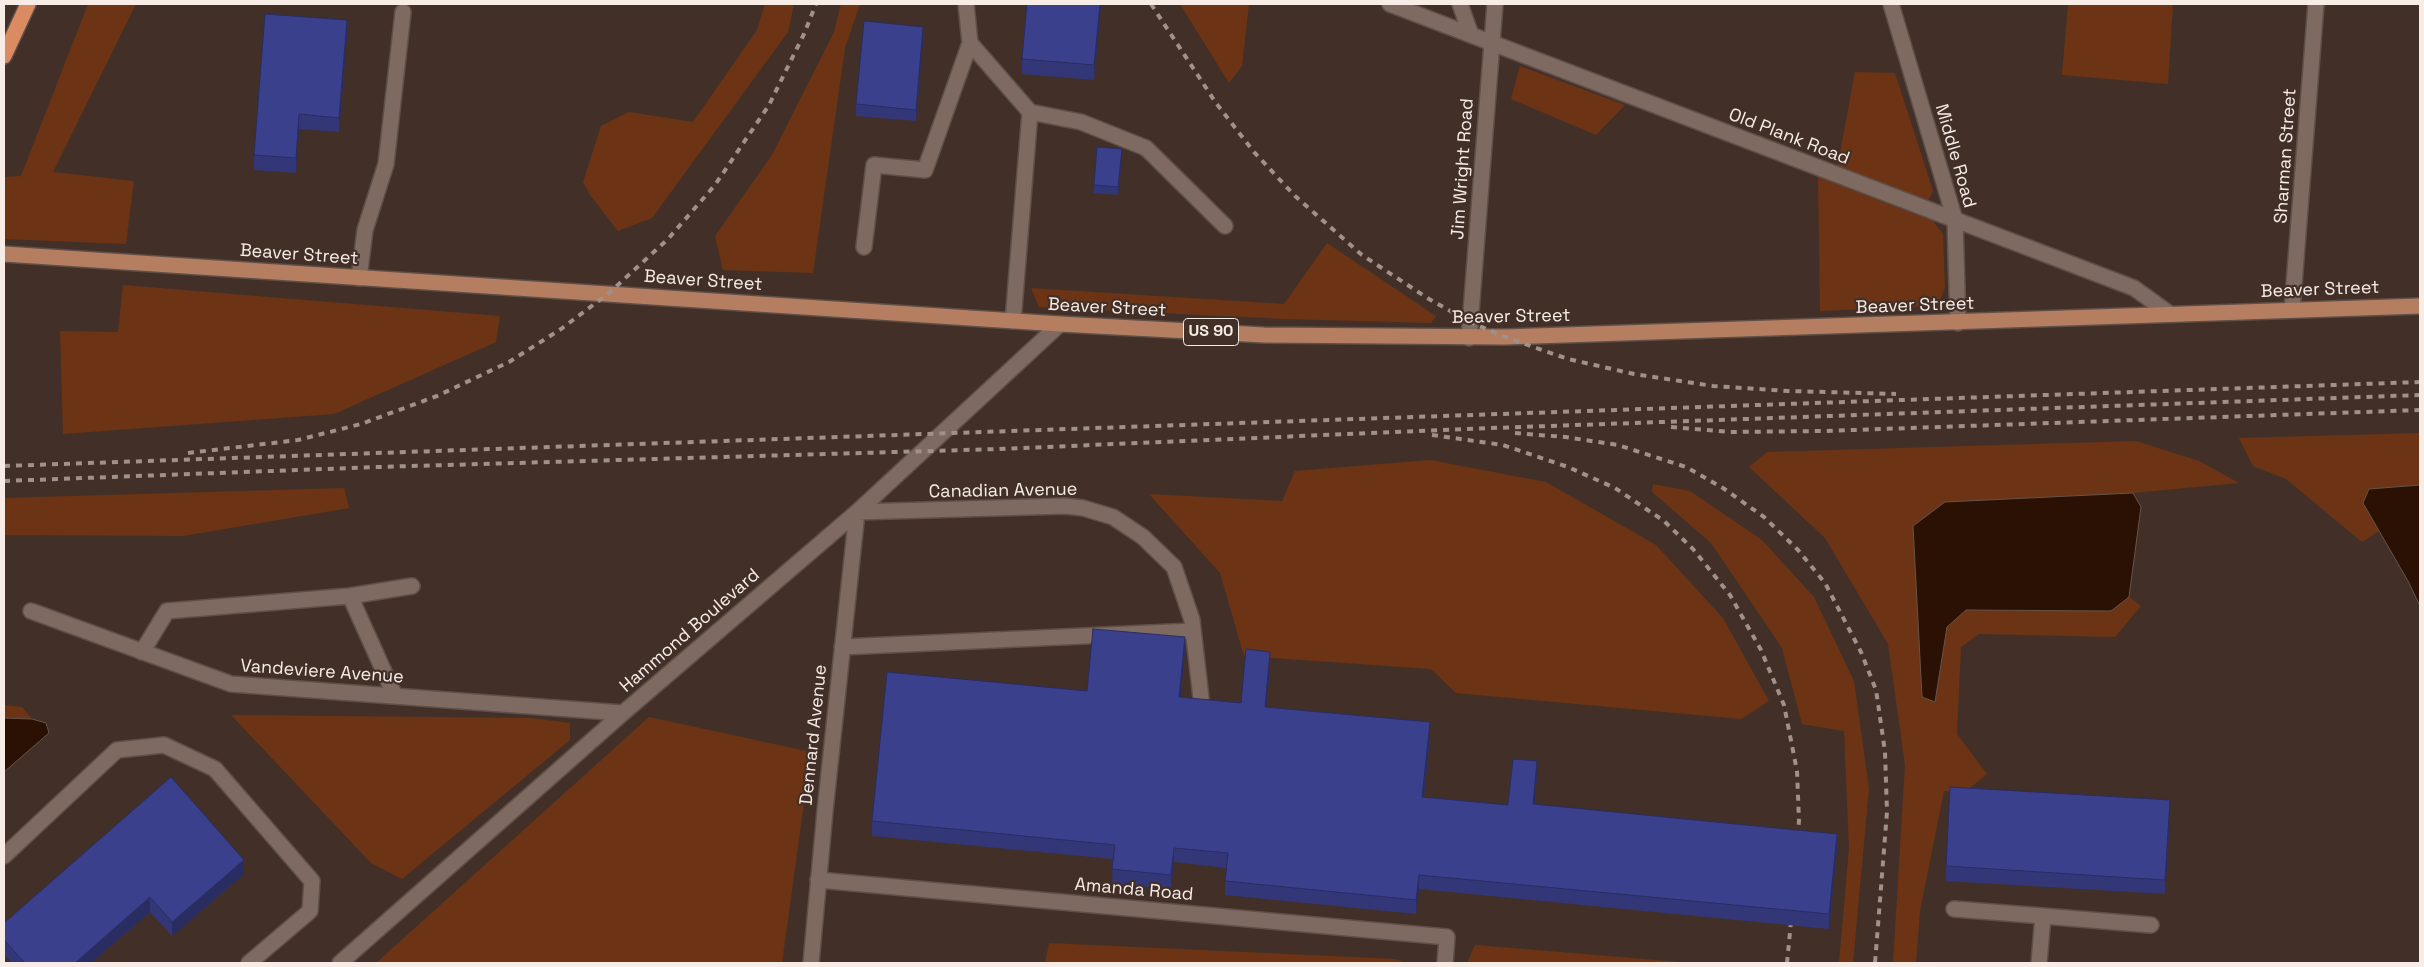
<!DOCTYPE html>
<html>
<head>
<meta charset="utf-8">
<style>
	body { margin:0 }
	#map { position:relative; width:2424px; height:967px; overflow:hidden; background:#423028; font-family:"Space Grotesk",sans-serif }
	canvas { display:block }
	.frame { position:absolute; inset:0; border:5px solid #f8ece7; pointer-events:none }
</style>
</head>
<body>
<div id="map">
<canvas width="2424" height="967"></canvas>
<div class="frame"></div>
</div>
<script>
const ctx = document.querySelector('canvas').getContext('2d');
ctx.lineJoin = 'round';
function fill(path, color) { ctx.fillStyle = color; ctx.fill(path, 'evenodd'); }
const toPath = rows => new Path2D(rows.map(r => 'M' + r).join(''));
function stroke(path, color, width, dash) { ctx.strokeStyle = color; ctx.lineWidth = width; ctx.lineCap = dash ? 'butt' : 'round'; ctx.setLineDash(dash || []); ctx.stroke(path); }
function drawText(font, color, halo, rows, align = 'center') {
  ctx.font = font + ' "Space Grotesk",sans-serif'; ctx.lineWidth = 4.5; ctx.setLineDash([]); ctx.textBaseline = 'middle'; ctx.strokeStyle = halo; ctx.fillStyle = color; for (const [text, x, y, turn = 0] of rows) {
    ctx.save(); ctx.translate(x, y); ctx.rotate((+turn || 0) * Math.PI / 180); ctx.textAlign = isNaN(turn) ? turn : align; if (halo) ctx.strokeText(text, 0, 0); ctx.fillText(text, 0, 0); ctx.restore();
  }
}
fill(toPath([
	[88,4,136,4,53,172,134,181,126,244,4,239,4,177,21,176],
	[765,4,794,4,788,32,652,218,618,231,590,195,583,182,601,126,629,112,693,122,757,30],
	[841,4,860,4,845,48,813,273,723,270,715,236,772,155,834,32],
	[1180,4,1249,4,1242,66,1229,83],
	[2068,4,2173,4,2168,84,2062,75],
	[1520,66,1625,105,1596,135,1511,99],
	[1855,72,1895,73,1933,191,1927,203,1837,169],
	[1818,177,1933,221,1943,234,1945,287,1941,298,1931,306,1820,311],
	[1327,243,1436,316,1431,323,1285,319,1039,307,1031,288,1284,304],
	[123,285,500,316,496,342,334,414,63,434,60,331,118,332],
	[2420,433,2420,485,2369,489,2363,503,2379,531,2362,542,2286,479,2253,466,2239,438],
	[2136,441,2199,461,2239,483,2133,493,1945,502,1913,526,1922,697,1935,701,1947,627,1966,610,2111,611,2129,597,2141,606,2115,637,1979,634,1961,647,1957,734,1987,774,1965,792,1944,791,1920,911,1916,963,1893,963,1905,765,1888,644,1825,538,1749,467,1767,452],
	[1430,460,1546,482,1656,545,1723,618,1769,701,1741,719,1456,693,1431,669,1244,656,1220,573,1149,494,1282,501,1295,471],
	[1653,484,1690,491,1762,540,1814,597,1854,681,1869,789,1853,963,1839,963,1849,848,1844,731,1802,724,1782,648,1711,543,1652,492],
	[344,488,349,508,183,536,4,535,4,498],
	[4,705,22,707,32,719,4,718],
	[231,715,531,718,570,723,570,740,402,879,371,863],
	[649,717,811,752,782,963,376,963],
	[1049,943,1396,959,1405,963,1045,963],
	[1475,945,1680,962,1686,963,1467,963]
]), '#6c3415');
const water = toPath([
	[2420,485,2420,606,2408,581,2363,503,2369,489,2420,485],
	[2133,493,2141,507,2129,597,2111,611,1966,610,1947,627,1935,702,1922,697,1913,526,1945,502,2133,493],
	[4,718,32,719,46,723,49,733,4,772,4,718]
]);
fill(water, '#2b1104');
stroke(water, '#685348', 1);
const minor = toPath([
	[966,4,970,43,1030,112,1013,321],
	[1390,4,2134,288,2170,314],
	[1460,4,1471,35],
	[1891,4,1955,220,1958,323],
	[1030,112,1081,122,1146,148,1225,226],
	[864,247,874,165,925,170,970,43],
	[359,278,365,230,386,164,403,12],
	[2292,310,2316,4],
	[1469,338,1495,4],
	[350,596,412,586],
	[31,611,231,684,623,713],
	[842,647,1193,631],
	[142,652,167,611,350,596,395,696],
	[4,856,117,750,164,745,215,769,312,881,310,911,249,963],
	[818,880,1447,937,1445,963],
	[1954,909,2043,916],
	[340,963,623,713,857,512,1060,324],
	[811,963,825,811,857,512,1065,506,1083,508,1113,517,1143,537,1174,567,1192,620,1201,698],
	[2039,963,2043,916,2151,925]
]);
const major = toPath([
	[4,254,1060,324,1264,335,1505,337,2420,306]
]);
const highway = toPath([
	[4,56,28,4]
]);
stroke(minor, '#5e4f48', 18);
stroke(major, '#5e4f48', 18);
stroke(highway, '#5e4f48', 18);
stroke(minor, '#7e6a60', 15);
stroke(major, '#b67e61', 15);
stroke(highway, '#db8b62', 15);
stroke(toPath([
	[1151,4,1216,103,1254,152,1295,196,1362,255,1429,299,1470,322,1505,337,1568,359,1634,374,1713,386,1788,391,1896,394],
	[1671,427,1730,432,1825,431,2420,410],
	[1515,433,1565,437,1618,445,1686,467,1723,488,1764,517,1798,550,1825,583,1861,652,1876,690,1881,724,1885,752,1887,812,1875,963],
	[1432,435,1503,445,1568,467,1615,488,1664,521,1693,549,1730,595,1761,650,1784,705,1797,771,1799,821,1797,843],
	[188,453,298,440,361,424,437,396,509,362,561,329,609,293,668,239,715,185,769,105,804,34,816,4],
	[4,466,2420,382],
	[4,481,378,467,999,449,1465,429,2420,395],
	[1787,963,1792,911]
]), '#a0918a', 4, [6, 6]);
fill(toPath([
	[1101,4,1094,80,1022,74,1022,59],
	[347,35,339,132,299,129,296,173,254,170,254,155],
	[923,38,916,121,856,116,856,104],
	[1122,157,1118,195,1094,193,1094,185],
	[1185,652,1180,698,1241,703,1270,666,1266,707,1430,737,1424,797,1508,805,1537,776,1534,804,1837,848,1829,929,1419,889,1416,914,1225,895,1225,881,1226,868,1174,862,1171,889,1112,884,1113,859,872,836,872,821],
	[2170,815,2165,894,1946,881,1946,866],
	[244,874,172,936,150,912,91,963,12,963,4,954,4,923]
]), '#333778');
fill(toPath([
	[1100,4,1101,4,1094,80,1094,65],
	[347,20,347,35,339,132,339,118],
	[923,27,923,38,916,121,916,110],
	[299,114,299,129,296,173,296,158],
	[1122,149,1122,157,1118,195,1118,187],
	[1185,637,1185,652,1179,712,1179,697],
	[1270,652,1270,666,1265,721,1265,707],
	[1430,722,1430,737,1422,812,1422,797],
	[1537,761,1537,776,1533,819,1533,804],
	[2170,800,2170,815,2165,894,2165,880],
	[1837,834,1837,848,1829,929,1829,914],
	[1174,848,1174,862,1171,889,1171,875],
	[244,860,244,874,172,936,172,922],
	[1419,875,1419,889,1416,914,1416,900],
	[150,897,150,912,91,963,75,963]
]), '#292d62');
const building = toPath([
	[1027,4,1100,4,1094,65,1022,59,1027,4],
	[265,14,347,20,339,118,299,114,296,158,254,155,265,14],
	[864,21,923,27,916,110,856,104,864,21],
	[1097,147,1122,149,1118,187,1094,185,1097,147],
	[1093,629,1185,637,1179,697,1241,703,1246,649,1270,652,1265,707,1430,722,1422,797,1508,805,1513,759,1537,761,1533,804,1837,834,1829,914,1419,875,1416,900,1225,881,1228,853,1174,848,1171,875,1112,869,1115,845,872,821,887,672,1087,691,1093,629],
	[171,777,244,860,172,922,150,897,75,963,25,963,4,940,4,923,171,777],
	[1950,787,2170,800,2165,880,1946,866,1950,787],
	[1926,962,1940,963,1925,963,1926,962]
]);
fill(building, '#3b408c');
stroke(building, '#292d62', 1);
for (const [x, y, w] of [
	[1211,332,55]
]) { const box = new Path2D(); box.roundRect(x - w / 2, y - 13.5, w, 27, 4); ctx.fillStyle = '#423028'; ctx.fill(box); stroke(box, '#f8ece7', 1); }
drawText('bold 16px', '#f8ece7', null, [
	["US 90",1211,332]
]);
drawText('18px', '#f8ece7', '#423028', [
	["Old Plank Road",1789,137,21],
	["Middle Road",1955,156,74],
	["Sharman Street",2286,156,-86],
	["Jim Wright Road",1463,169,-86],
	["Beaver Street",299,255,4],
	["Beaver Street",703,281,4],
	["Beaver Street",2320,290,-2],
	["Beaver Street",1915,306,-2],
	["Beaver Street",1107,308,3],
	["Beaver Street",1511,317,-1],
	["Canadian Avenue",1003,491,-1],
	["Hammond Boulevard",690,631,-41],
	["Vandeviere Avenue",322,672,4],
	["Dennard Avenue",814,735,-84],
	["Amanda Road",1134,890,5]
]);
</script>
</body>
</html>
